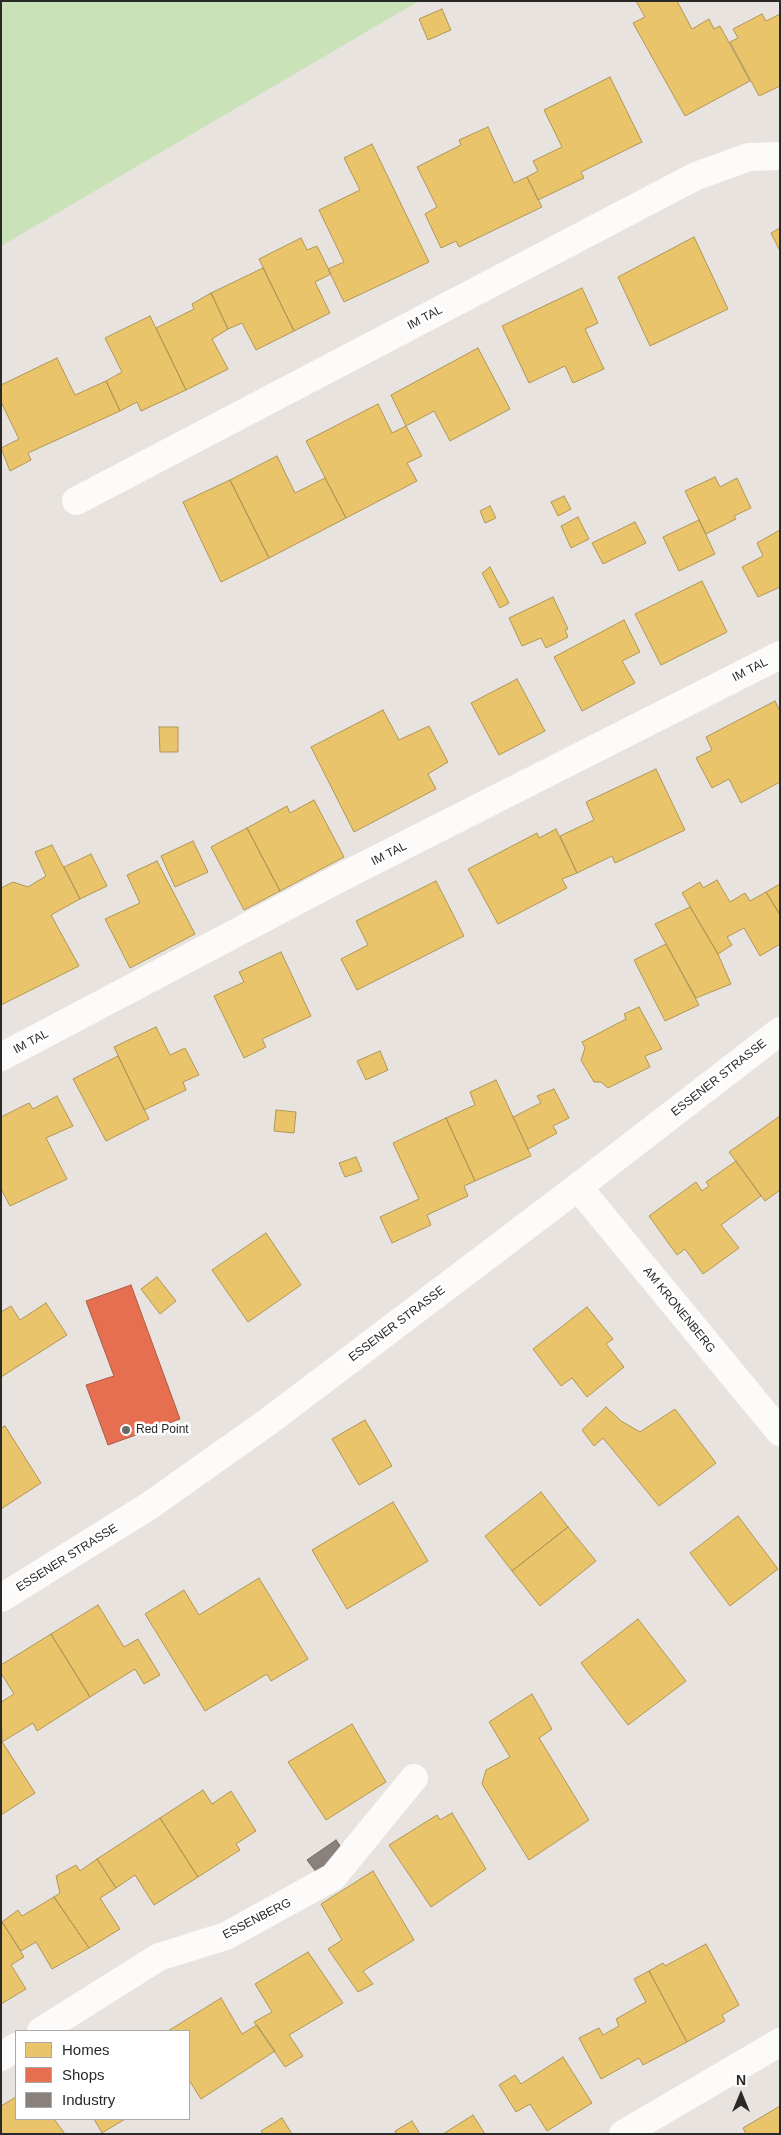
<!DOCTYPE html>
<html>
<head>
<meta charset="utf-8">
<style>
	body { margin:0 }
	#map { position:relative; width:781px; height:2135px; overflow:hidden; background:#e8e3de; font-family:Helvetica,sans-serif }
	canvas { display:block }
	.frame { position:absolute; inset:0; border:2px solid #292929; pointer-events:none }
	.legend { position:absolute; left:15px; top:2030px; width:175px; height:90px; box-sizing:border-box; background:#fff; border:1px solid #a9a9a9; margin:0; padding:6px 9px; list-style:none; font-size:15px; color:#292929 }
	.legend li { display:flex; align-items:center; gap:10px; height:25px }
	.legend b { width:25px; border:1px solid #a9a9a9 }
	.north { position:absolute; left:716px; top:2070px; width:50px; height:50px; -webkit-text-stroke:4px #fff; paint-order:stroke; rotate:0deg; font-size:14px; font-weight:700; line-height:20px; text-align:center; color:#292929 }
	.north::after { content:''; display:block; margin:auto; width:18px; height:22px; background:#292929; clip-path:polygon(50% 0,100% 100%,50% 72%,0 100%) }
</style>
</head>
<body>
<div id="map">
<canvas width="781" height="2135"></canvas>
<div class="frame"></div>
<ul class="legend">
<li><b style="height:14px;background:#e9c46a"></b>Homes</li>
<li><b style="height:14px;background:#e76f51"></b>Shops</li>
<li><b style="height:14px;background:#8a817c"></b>Industry</li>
</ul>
<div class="north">N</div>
</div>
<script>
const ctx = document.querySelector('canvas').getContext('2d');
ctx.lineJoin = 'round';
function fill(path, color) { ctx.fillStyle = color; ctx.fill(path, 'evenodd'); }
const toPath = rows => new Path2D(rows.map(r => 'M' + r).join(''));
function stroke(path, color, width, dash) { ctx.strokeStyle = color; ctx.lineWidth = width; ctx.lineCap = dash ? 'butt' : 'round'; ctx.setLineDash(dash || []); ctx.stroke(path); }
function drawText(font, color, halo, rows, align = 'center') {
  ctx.font = font + ' Helvetica,sans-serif'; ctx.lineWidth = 5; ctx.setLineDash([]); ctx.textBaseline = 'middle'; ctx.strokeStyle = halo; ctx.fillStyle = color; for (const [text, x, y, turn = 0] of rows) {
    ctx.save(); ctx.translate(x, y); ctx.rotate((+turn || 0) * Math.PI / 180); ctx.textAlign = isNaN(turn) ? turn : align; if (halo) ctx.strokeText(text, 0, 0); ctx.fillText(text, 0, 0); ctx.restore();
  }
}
fill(toPath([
	[1,1,419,1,1,246]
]), '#cae2b8');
const homes = toPath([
	[636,1,677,1,692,29,709,19,714,29,720,26,750,81,685,116,633,23,645,17,636,1],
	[442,9,451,30,428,40,419,19,442,9],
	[762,14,766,21,780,14,780,86,759,96,730,42,738,38,733,29,762,14],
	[610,77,642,142,581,172,584,178,538,200,527,177,538,171,533,161,562,147,544,110,610,77],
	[488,127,514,183,527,177,542,207,459,247,456,241,441,248,425,214,437,207,417,167,461,145,459,140,488,127],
	[372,144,429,262,344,302,328,269,344,262,319,210,360,190,344,158,372,144],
	[780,228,780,251,771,233,780,228],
	[694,237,728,309,650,346,618,277,694,237],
	[301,238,307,250,317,246,331,274,315,282,330,313,294,331,259,259,301,238],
	[263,268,294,331,256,350,242,323,228,329,211,293,263,268],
	[582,288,598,323,585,329,604,369,573,383,565,366,529,383,502,326,582,288],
	[211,293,228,329,212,339,228,369,186,390,156,328,194,309,192,304,211,293],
	[150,316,186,390,141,411,137,402,120,411,106,381,122,372,105,338,150,316],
	[478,348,510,409,450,441,434,411,406,426,391,395,478,348],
	[57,358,75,395,106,381,120,411,28,453,31,460,10,471,1,448,19,439,1,402,1,385,57,358],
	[378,404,392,433,406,426,422,456,407,463,417,481,346,518,306,441,378,404],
	[277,456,295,493,325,478,346,518,269,558,230,480,277,456],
	[715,477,720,487,737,478,751,508,734,516,736,519,706,534,685,491,715,477],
	[230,480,269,558,221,582,183,502,230,480],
	[564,496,571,509,558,516,551,502,564,496],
	[490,506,496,518,485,523,480,511,490,506],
	[578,517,589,539,571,548,561,526,578,517],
	[699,520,715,554,679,571,663,537,699,520],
	[635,522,646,543,603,564,592,543,635,522],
	[780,530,780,587,758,597,742,567,763,556,757,543,780,530],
	[490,567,509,603,500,608,482,573,490,567],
	[702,581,727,632,661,665,635,614,702,581],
	[553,597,568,629,565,630,568,637,546,648,541,638,522,646,509,618,553,597],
	[624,620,640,652,622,661,635,683,582,711,554,657,624,620],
	[517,679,545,731,499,755,471,703,517,679],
	[775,701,780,711,780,782,741,803,729,779,712,788,696,758,712,750,706,737,775,701],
	[383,710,399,740,429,726,448,762,428,774,436,789,354,832,311,747,383,710],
	[159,727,178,727,178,752,160,752,159,727],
	[656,769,685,830,615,863,612,856,577,873,560,836,594,820,586,802,656,769],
	[314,800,344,857,280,891,247,828,287,806,290,813,314,800],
	[247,828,280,891,244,910,211,847,247,828],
	[556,829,577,873,562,879,567,888,498,924,468,869,537,833,539,838,556,829],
	[193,841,208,872,175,887,161,856,193,841],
	[52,845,80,899,51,915,79,966,1,1005,1,888,13,882,28,887,46,876,35,852,52,845],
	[91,854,107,886,80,899,64,867,91,854],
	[157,861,195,934,130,968,105,919,140,903,127,875,157,861],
	[717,880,730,902,745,893,750,901,766,892,780,915,780,944,760,956,744,928,727,937,732,945,718,954,682,893,700,882,703,888,717,880],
	[436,881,464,936,357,990,341,959,368,945,356,921,436,881],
	[780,884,780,915,766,892,780,884],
	[690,907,718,954,731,984,696,998,655,924,690,907],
	[666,944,699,1005,665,1021,634,960,666,944],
	[281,952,311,1016,262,1039,266,1047,244,1058,214,996,244,982,239,972,281,952],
	[639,1007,662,1049,645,1056,650,1067,608,1088,601,1082,594,1082,581,1060,585,1048,582,1042,626,1019,624,1014,639,1007],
	[156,1027,170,1055,185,1048,199,1075,183,1082,186,1090,144,1110,114,1047,156,1027],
	[380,1051,388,1070,366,1080,357,1061,380,1051],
	[118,1056,149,1119,106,1141,73,1079,118,1056],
	[496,1080,531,1156,475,1181,446,1118,475,1105,470,1092,496,1080],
	[554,1089,569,1118,553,1126,557,1133,528,1149,513,1117,541,1103,537,1096,554,1089],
	[57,1096,73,1126,46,1138,67,1179,10,1206,1,1189,1,1117,29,1103,33,1109,57,1096],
	[276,1110,296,1112,294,1133,274,1131,276,1110],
	[780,1116,780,1190,765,1201,729,1152,780,1116],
	[446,1118,475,1181,464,1186,468,1196,427,1215,431,1225,392,1243,380,1217,419,1199,393,1143,446,1118],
	[356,1157,362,1171,345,1177,339,1163,356,1157],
	[736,1161,761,1196,721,1225,739,1248,703,1274,685,1249,677,1255,649,1216,696,1182,702,1191,709,1186,706,1182,736,1161],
	[266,1233,301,1285,248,1322,212,1270,266,1233],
	[157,1277,176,1301,160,1314,141,1289,157,1277],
	[46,1303,67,1335,1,1377,1,1312,11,1306,20,1320,46,1303],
	[587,1307,613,1339,606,1344,624,1367,587,1397,572,1378,561,1386,533,1349,587,1307],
	[606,1407,621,1421,640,1432,675,1409,716,1463,659,1506,603,1438,594,1446,582,1430,606,1407],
	[365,1420,392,1466,359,1485,332,1439,365,1420],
	[5,1426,41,1483,1,1509,1,1428,5,1426],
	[541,1492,568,1527,512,1571,485,1536,541,1492],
	[393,1502,428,1561,347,1609,312,1550,393,1502],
	[738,1516,778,1569,730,1606,690,1553,738,1516],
	[568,1527,596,1561,540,1606,512,1571,568,1527],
	[259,1578,308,1659,271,1681,267,1674,205,1711,145,1614,184,1590,199,1615,259,1578],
	[98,1605,124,1647,138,1639,160,1675,144,1684,135,1669,90,1697,51,1634,98,1605],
	[638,1619,686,1681,628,1725,581,1663,638,1619],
	[51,1634,90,1697,37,1731,33,1723,2,1742,1,1702,14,1694,1,1673,1,1665,51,1634],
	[532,1694,552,1729,539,1738,589,1820,529,1860,482,1784,486,1770,510,1757,489,1722,532,1694],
	[352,1724,386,1782,326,1820,288,1762,352,1724],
	[1,1740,35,1793,1,1815,1,1740],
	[203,1790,212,1804,231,1791,256,1831,236,1844,240,1850,198,1877,160,1818,203,1790],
	[452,1813,486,1869,431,1907,389,1845,437,1815,440,1820,452,1813],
	[160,1818,198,1877,154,1905,135,1875,116,1888,97,1859,160,1818],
	[97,1859,116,1888,100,1898,120,1929,89,1948,54,1897,60,1893,56,1876,76,1865,80,1871,97,1859],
	[373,1871,414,1940,363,1971,373,1984,358,1992,328,1949,342,1940,321,1904,373,1871],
	[54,1897,89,1948,52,1969,36,1942,21,1951,2,1922,18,1910,22,1916,54,1897],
	[1,1920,24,1957,11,1965,26,1989,1,2004,1,1920],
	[706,1944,739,2005,722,2015,725,2021,687,2042,649,1971,663,1963,665,1966,706,1944],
	[308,1952,343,2003,289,2035,303,2056,285,2067,254,2022,272,2012,255,1984,308,1952],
	[649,1971,687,2042,643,2065,639,2058,601,2079,579,2038,599,2028,603,2035,619,2026,616,2019,646,2002,634,1979,649,1971],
	[221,1998,242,2034,257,2025,275,2051,201,2099,189,2080,189,2031,168,2031,221,1998],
	[563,2057,592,2103,547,2131,530,2104,516,2112,499,2085,515,2075,521,2084,563,2057],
	[16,2097,16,2119,54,2119,65,2134,1,2134,1,2106,16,2097],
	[780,2106,780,2134,746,2134,743,2128,780,2106],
	[473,2115,485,2134,443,2134,473,2115],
	[282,2118,292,2134,263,2134,261,2131,282,2118],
	[94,2119,125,2119,102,2133,94,2119],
	[412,2121,420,2134,396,2134,395,2131,412,2121]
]);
fill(homes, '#e9c46a');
stroke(homes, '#af9656', 1);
const shops = toPath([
	[131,1285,180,1419,108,1445,86,1385,114,1376,86,1301,131,1285]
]);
fill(shops, '#e76f51');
stroke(shops, '#ae5a45', 1);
const industry = toPath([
	[336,1840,346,1854,317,1873,307,1860,336,1840]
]);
fill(industry, '#8a817c');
stroke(industry, '#6d6763', 1);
stroke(toPath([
	[76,501,696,176,749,157,780,156],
	[1,1057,336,880,780,655],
	[578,1187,780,1432],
	[1,1598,149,1506,269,1421,578,1187,780,1031],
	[41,2031,159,1957,226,1936,333,1877,414,1778],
	[1,2057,16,2047],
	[623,2134,780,2042]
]), '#fcfbfa', 28);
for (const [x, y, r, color] of [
	[126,1430,5,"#6c6a68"]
]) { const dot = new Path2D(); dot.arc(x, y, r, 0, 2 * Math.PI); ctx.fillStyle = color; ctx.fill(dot); stroke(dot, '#fff', 2); }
drawText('12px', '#292929', '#fff', [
	["IM TAL",425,318,-28],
	["IM TAL",750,670,-27],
	["IM TAL",389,854,-27],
	["IM TAL",31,1042,-28],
	["ESSENER STRASSE",719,1078,-38],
	["AM KRONENBERG",679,1310,51],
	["ESSENER STRASSE",397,1324,-37],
	["ESSENER STRASSE",67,1558,-32],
	["ESSENBERG",257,1919,-27]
]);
drawText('12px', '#292929', '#fff', [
	["Red Point",136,1430]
], 'left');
</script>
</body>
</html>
